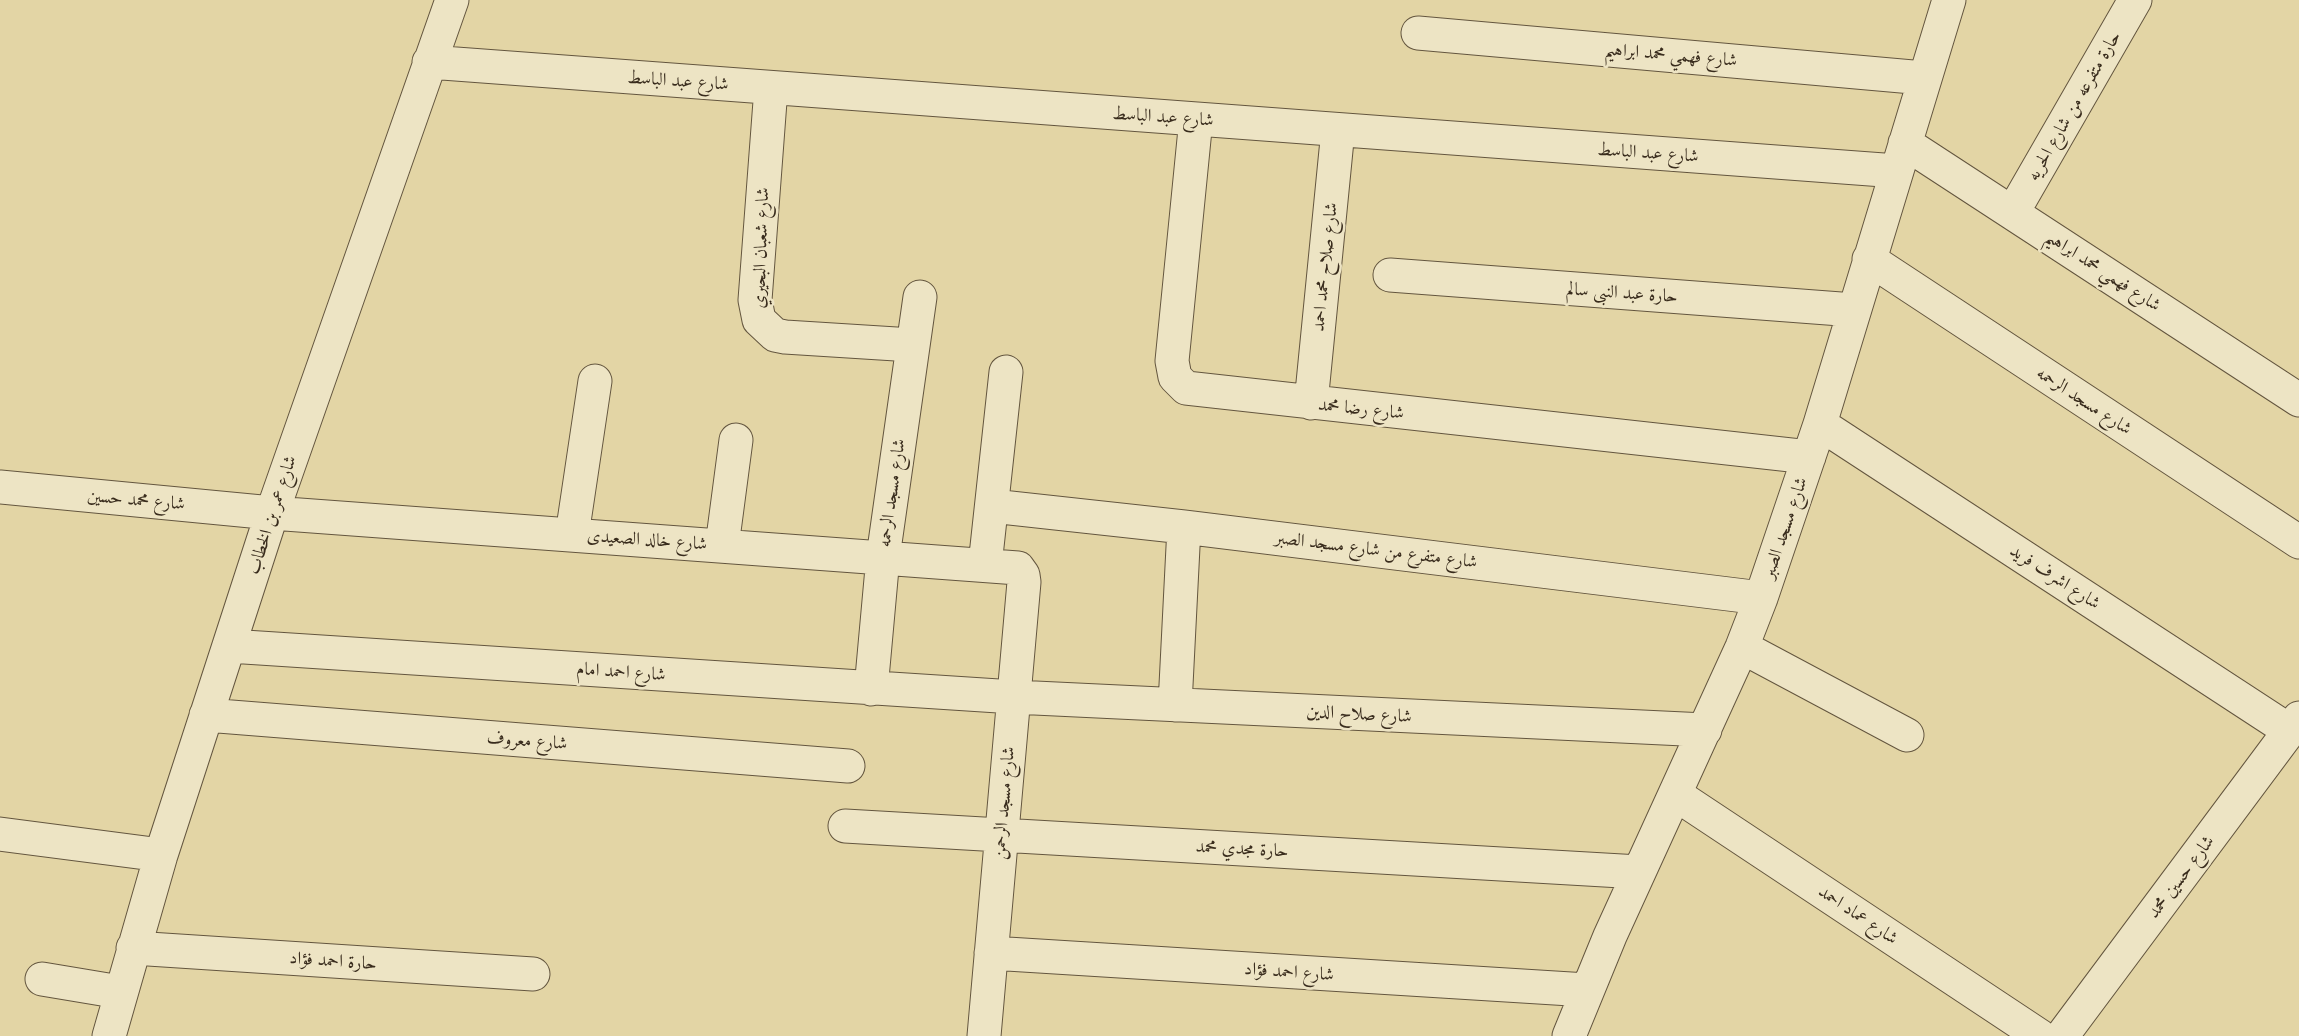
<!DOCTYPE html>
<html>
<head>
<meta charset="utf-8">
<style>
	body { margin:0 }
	canvas { display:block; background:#e3d5a5 }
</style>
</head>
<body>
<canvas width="2299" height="1036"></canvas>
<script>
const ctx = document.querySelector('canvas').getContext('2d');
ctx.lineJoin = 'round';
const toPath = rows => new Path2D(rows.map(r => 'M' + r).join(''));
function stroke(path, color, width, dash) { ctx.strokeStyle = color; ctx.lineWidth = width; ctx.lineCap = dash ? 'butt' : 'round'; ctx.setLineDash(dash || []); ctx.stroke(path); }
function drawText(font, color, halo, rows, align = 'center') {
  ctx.font = font + ' "Libre Caslon Text",Amiri,serif'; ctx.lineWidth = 5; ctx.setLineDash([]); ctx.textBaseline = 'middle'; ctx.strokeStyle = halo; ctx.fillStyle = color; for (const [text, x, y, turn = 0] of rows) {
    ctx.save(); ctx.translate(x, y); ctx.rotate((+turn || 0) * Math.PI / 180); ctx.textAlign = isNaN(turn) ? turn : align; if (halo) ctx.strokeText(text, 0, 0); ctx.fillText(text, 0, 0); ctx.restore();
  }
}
const minor = toPath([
	[1418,33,1924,78],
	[429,62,1897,171],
	[771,88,755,300,759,320,775,335,785,337,912,345],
	[1196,119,1172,361,1175,377,1186,388,1809,457],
	[1905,143,2299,400],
	[2013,212,2135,0],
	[1869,259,2299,542],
	[1390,275,1854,310],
	[1311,403,1338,130],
	[1820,424,2290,731],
	[0,487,272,513,1018,568,1023,575,1024,582,984,1036],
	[992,506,1184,527,1761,598],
	[572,535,595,381],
	[722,546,736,440],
	[985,565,1006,372],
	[229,646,1014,697,1705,730],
	[1742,647,1907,735],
	[871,689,883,557,920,297],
	[1175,705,1184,527],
	[206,715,848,766],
	[1675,794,2040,1036],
	[845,826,1639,872],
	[0,834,161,855],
	[133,948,533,974],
	[991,953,1587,990],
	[42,979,120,992],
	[109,1036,161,855,272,513,452,0],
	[1569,1036,1610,936,1742,647,1761,598,1820,424,1949,0],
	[2062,1036,2299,718]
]);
stroke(minor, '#64563f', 35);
stroke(minor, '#ede4c4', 33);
drawText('18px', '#392c1d', '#ede4c4', [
	["شارع فهمي محمد ابراهيم",1671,55,5],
	["شارع عبد الباسط",678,81,4],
	["حارة متفرعه من شارع الحريه",2074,106,-60],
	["شارع عبد الباسط",1163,117,4],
	["شارع عبد الباسط",1648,153,4],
	["شارع شعبان البحيري",761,248,-88],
	["شارع صلاح محمد احمد",1325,267,-84],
	["شارع فهمي محمد ابراهيم",2103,271,33],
	["حارة عبد النبى سالم",1622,293,4],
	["شارع مسجد الرحمه",2084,401,33],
	["شارع رضا محمد",1361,409,6],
	["شارع مسجد الرحمه",892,493,-82],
	["شارع محمد حسين",136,500,5],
	["شارع عمر بن الخطاب",272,515,-72],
	["شارع مسجد الصبر",1785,528,-71],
	["شارع خالد الصعيدى",647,540,4],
	["شارع متفرع من شارع مسجد الصبر",1376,550,7],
	["شارع اشرف فريد",2055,577,33],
	["شارع احمد امام",621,672,4],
	["شارع صلاح الدين",1359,714,3],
	["شارع معروف",527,741,4],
	["شارع مسجد الرحمن",1004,803,-85],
	["حارة مجدي محمد",1242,849,3],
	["شارع حسين محمد",2181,877,-53],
	["شارع عماد احمد",1858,915,34],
	["حارة احمد فؤاد",333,961,4],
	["شارع احمد فؤاد",1289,972,4]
]);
</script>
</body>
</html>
